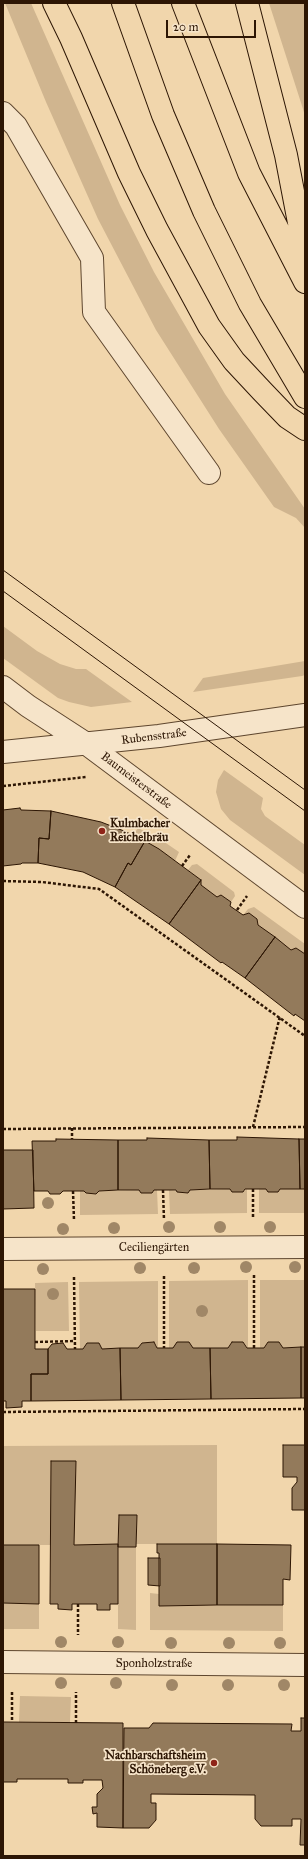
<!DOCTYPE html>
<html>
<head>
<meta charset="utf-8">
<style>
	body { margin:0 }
	#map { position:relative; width:308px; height:1859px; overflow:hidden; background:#f1d6ac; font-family:"IM FELL Great Primer",serif }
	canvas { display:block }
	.frame { position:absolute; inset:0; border:4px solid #2d1604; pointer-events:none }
	.scale { position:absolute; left:166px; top:20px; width:90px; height:18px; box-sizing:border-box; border:2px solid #2d1604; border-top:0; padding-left:5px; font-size:12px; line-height:14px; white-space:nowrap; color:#2d1604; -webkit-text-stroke:3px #f6e4c9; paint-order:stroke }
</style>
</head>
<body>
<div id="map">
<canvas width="308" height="1859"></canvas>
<div class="frame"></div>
<div class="scale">20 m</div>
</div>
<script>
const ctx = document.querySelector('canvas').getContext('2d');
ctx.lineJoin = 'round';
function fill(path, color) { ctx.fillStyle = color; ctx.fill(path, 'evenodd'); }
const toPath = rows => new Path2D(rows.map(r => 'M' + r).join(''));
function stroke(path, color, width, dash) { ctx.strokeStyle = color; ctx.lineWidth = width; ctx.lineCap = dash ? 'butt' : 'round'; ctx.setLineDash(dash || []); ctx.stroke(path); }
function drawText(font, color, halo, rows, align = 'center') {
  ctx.font = font + ' "IM FELL Great Primer",serif'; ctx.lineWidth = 3.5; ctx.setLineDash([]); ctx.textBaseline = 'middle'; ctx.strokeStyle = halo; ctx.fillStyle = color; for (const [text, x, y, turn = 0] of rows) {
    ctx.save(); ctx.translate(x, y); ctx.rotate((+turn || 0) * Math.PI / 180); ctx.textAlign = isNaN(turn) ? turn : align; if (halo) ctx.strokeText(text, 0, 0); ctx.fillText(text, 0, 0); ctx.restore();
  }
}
fill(toPath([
	[5,3,31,3,120,205,154,272,225,394,305,509,305,528,296,518,274,507,219,429,156,330,98,219,46,102],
	[269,3,305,3,305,116,303,109],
	[3,626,37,651,60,664,76,669,86,669,132,702,91,707,69,702,58,698,3,658],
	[305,661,305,675,302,676,193,692,203,678],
	[224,770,263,798,261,809,265,816,305,845,305,875,230,820,221,809,216,792,218,780],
	[138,828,160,839,179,852,175,861,159,849,133,835],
	[197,864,234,892,235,896,231,902,221,895,217,897,201,885,201,880,188,870,192,865],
	[254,907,305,944,305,954,296,948,291,950,258,925,257,919,249,913,243,915,248,909],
	[230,1189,232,1192,243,1192,247,1189,247,1213,170,1214,169,1190,187,1193,190,1190],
	[259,1189,266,1189,268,1192,277,1192,280,1189,305,1189,305,1213,259,1213],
	[139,1190,141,1193,152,1193,154,1190,157,1190,158,1214,80,1215,80,1191,84,1191,86,1193,96,1194,99,1191],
	[248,1280,248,1348,243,1342,232,1342,228,1348,169,1348,169,1281],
	[260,1280,305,1280,305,1347,283,1348,279,1342,268,1342,264,1348,260,1348],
	[158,1281,158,1348,154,1342,142,1343,138,1348,102,1349,99,1343,87,1343,83,1349,80,1349,79,1282],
	[68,1282,69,1331,36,1331,35,1283],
	[217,1445,217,1544,136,1544,137,1515,119,1515,118,1544,74,1545,74,1476,76,1475,76,1462,51,1545,3,1545,3,1446],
	[118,1547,136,1547,136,1630,118,1629],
	[150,1593,159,1594,160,1606,283,1605,283,1631,150,1630],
	[3,1603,39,1604,39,1629,3,1629],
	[20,1696,71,1697,70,1722,19,1722]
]), '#d0b58f');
const building = toPath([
	[20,808,21,810,51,811,49,839,39,838,38,863,22,863,21,864,3,866,3,810,20,808],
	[51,811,101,822,124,831,145,841,131,865,128,863,115,887,83,872,38,863,39,838,49,839,51,811],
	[145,841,159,849,201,880,169,924,115,887,128,863,131,865,145,841],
	[201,880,201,885,217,897,221,895,231,902,230,906,243,915,249,913,257,919,258,925,275,937,245,978,222,962,221,963,169,924,201,880],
	[275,937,291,950,296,948,305,954,305,1021,295,1014,294,1016,245,978,275,937],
	[237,1137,299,1139,300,1189,280,1189,278,1192,268,1192,266,1189,245,1189,243,1192,232,1192,230,1189,210,1189,209,1140,237,1140,237,1137],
	[147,1138,209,1140,210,1189,190,1190,188,1193,177,1192,176,1190,154,1190,152,1193,141,1193,139,1190,118,1190,118,1140,147,1140,147,1138],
	[56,1139,118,1140,118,1190,99,1191,96,1194,86,1193,84,1191,63,1191,60,1194,50,1194,48,1191,34,1191,32,1141,56,1141,56,1139],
	[299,1139,305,1139,305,1189,300,1189,299,1139],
	[3,1150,33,1150,34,1208,3,1209,3,1150],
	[3,1289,35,1289,35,1349,48,1349,48,1374,31,1374,31,1401,22,1401,22,1407,6,1408,6,1401,3,1401,3,1289],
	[154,1342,157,1348,173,1348,177,1342,189,1342,193,1348,210,1348,211,1399,121,1400,120,1348,138,1348,142,1343,154,1342],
	[232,1342,243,1342,247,1348,264,1348,268,1342,279,1342,283,1348,301,1347,301,1398,211,1399,210,1348,228,1348,232,1342],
	[63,1343,67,1349,83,1349,87,1343,99,1343,102,1349,120,1348,121,1400,31,1401,31,1374,48,1374,48,1349,52,1344,63,1343],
	[301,1347,305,1347,305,1398,301,1398,301,1347],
	[283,1445,305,1445,305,1510,292,1510,292,1488,297,1482,297,1477,283,1477,283,1445],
	[51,1461,76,1461,74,1545,118,1544,118,1604,110,1604,110,1610,97,1610,97,1604,72,1604,72,1610,58,1609,58,1604,50,1604,51,1461],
	[119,1515,137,1515,136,1547,118,1547,119,1515],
	[157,1544,217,1544,217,1605,159,1606,159,1553,157,1553,157,1544],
	[217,1544,291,1545,290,1580,283,1579,283,1605,217,1605,217,1544],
	[3,1545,39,1545,39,1604,3,1603,3,1545],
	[148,1558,160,1558,160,1586,148,1585,148,1558],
	[301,1718,305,1718,305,1856,305,1845,300,1845,301,1819,292,1819,292,1826,261,1826,255,1819,255,1795,151,1794,151,1803,156,1803,156,1820,149,1828,123,1828,124,1728,149,1728,153,1723,292,1724,291,1731,301,1731,301,1718],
	[3,1722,123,1723,123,1828,97,1827,97,1813,93,1814,92,1807,97,1807,97,1794,103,1788,102,1780,83,1780,83,1783,68,1783,68,1779,17,1779,17,1782,3,1782,3,1722]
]);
fill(building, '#937a5b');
stroke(building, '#2d1604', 1);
const minor = toPath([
	[3,113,16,126,92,258,94,312,209,473],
	[3,687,28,706,88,745,305,907],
	[3,752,159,736,305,715],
	[3,1249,305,1247],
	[3,1662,305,1665]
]);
const highway = toPath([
	[54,3,71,38,129,173,157,230,209,326,234,361,262,391,287,417,305,429],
	[123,3,163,115,204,211,250,304,305,397],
	[183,3,249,173,305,282],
	[247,3,286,155,305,254]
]);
stroke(minor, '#5e462e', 24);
stroke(highway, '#2d1604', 24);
stroke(toPath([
	[3,786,86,777],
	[182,866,190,855],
	[3,881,42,882,99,889,305,1036],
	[237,910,247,896],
	[253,1127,280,1016],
	[72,1128,72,1139],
	[3,1129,305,1127],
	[253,1189,253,1219],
	[163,1190,164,1220],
	[73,1191,74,1220],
	[254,1275,254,1348],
	[164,1276,164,1348],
	[74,1277,75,1349],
	[35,1342,75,1341],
	[3,1412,305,1409],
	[78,1604,78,1635],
	[12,1692,12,1722],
	[76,1723,76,1692]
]), '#2d1604', 2.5, [3, 2]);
stroke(minor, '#f6e4c9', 22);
stroke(highway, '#f1d6ac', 22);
stroke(toPath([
	[3,570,305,790],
	[3,591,305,811]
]), '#2d1604', 1);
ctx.fillStyle = '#a08767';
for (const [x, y] of [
	[48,1203],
	[169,1227],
	[220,1227],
	[270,1227],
	[114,1228],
	[63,1229],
	[246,1267],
	[295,1267],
	[140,1268],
	[194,1268],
	[43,1269],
	[53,1294],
	[202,1311],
	[61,1642],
	[118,1642],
	[171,1643],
	[229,1643],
	[280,1643],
	[61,1683],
	[116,1683],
	[172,1685],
	[228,1685],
	[284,1685]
]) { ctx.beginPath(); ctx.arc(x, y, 6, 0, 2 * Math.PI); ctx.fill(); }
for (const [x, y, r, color] of [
	[102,831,4,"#8f2418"],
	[214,1763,4,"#8f2418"]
]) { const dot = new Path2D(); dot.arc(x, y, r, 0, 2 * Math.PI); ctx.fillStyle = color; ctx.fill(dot); stroke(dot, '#f6e4c9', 1.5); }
drawText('12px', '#2d1604', '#f6e4c9', [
	["Rubensstraße",154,737,-7],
	["Baumeisterstraße",136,781,37],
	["Ceciliengärten",154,1248],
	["Sponholzstraße",154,1664]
]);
drawText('bold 12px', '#2d1604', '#f6e4c9', [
	["Kulmbacher",110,824],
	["Reichelbräu",110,838],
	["Nachbarschaftsheim",206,1756,"right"],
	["Schöneberg e.V.",206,1770,"right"]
], 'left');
</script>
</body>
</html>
